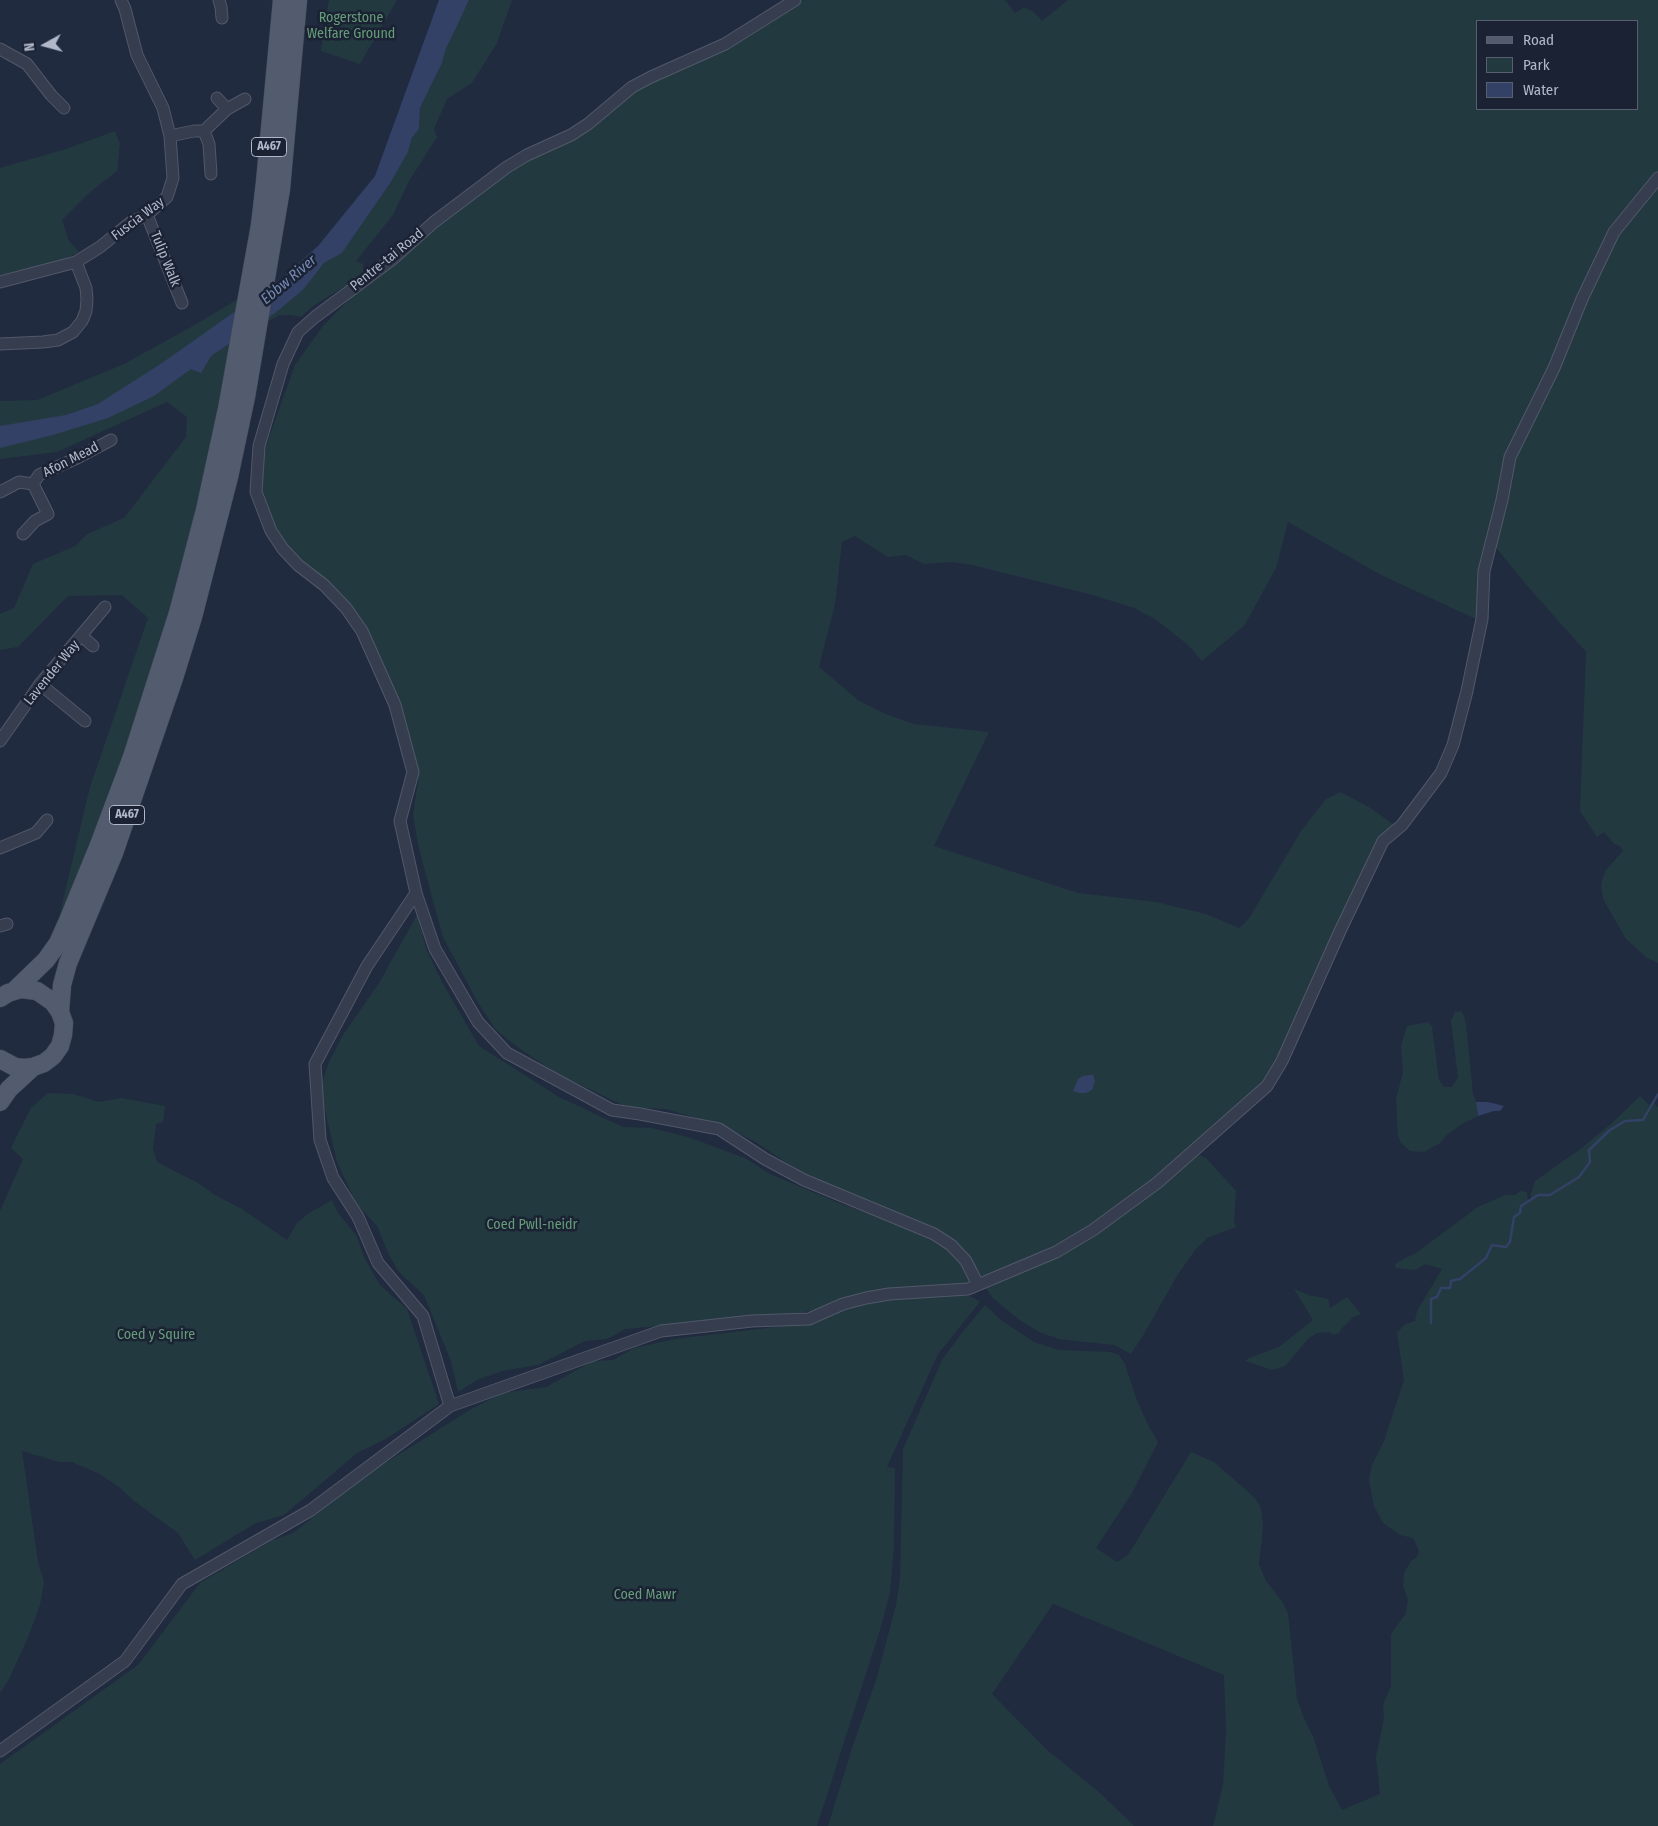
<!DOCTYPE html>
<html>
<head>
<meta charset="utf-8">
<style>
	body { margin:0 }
	#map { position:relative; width:1658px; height:1826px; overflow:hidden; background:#212b3f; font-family:"Fira Sans Condensed",sans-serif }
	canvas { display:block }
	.legend { position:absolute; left:1476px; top:20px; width:162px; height:90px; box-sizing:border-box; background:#1b2233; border:1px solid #575e6f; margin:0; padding:6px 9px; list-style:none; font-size:15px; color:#b1b8ca }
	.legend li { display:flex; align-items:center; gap:10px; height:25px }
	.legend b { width:25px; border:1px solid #575e6f }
	.north { position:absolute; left:20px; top:20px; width:50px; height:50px; -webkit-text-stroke:4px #1b2233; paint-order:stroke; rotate:263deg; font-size:14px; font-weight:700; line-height:20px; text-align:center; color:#b1b8ca }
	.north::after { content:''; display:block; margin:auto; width:18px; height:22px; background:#b1b8ca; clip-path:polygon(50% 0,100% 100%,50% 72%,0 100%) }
</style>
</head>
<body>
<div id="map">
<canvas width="1658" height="1826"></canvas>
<ul class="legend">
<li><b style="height:6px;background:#535c6f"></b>Road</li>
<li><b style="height:14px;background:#233940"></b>Park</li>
<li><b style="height:14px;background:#324165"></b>Water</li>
</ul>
<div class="north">N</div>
</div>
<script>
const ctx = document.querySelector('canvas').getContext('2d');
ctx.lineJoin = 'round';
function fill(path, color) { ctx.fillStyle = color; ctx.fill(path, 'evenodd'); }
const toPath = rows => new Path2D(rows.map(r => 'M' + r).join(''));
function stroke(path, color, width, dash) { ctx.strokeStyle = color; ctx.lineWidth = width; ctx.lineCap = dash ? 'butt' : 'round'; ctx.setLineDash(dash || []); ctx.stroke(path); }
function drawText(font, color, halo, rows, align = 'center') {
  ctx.font = font + ' "Fira Sans Condensed",sans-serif'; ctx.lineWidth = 5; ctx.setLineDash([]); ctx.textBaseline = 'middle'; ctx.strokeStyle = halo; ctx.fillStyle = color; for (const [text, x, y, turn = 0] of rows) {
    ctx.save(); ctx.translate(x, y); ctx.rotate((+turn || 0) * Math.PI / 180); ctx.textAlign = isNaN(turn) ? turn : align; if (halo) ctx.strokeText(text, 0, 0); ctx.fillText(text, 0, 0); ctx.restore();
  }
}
fill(toPath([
	[329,0,397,0,360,64,321,51],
	[469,0,512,0,497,43,472,83,447,99,434,129,437,137,409,181,393,215,356,261,363,264,363,275,313,306,301,317,292,315,280,315,252,329,303,290,324,263,342,253,391,182,408,152,412,138,419,129,420,108,442,63,445,48,457,26],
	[804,0,1005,0,1015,13,1025,7,1027,9,1033,11,1042,21,1068,0,1658,0,1658,171,1593,264,1573,304,1564,334,1508,451,1478,620,1381,575,1288,522,1276,568,1244,626,1202,661,1187,644,1155,619,1134,608,1093,595,972,565,952,562,924,564,906,555,888,557,855,536,842,542,835,604,819,667,859,701,888,715,914,724,989,732,934,846,1078,893,1156,902,1206,914,1239,928,1248,920,1301,831,1325,800,1340,792,1369,807,1393,824,1381,836,1312,987,1265,1085,1219,1121,1200,1141,1158,1178,1091,1228,1059,1246,980,1277,971,1262,953,1243,812,1180,754,1141,725,1127,666,1109,627,1107,558,1074,520,1049,496,1030,477,1001,443,937,419,849,413,815,419,775,395,695,370,640,292,551,274,527,261,489,263,460,268,440,295,365,323,326,364,285,381,276,412,245,489,184,634,90,716,53],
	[1477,21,1637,21,1637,109,1477,109],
	[115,131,120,144,117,171,89,193,62,220,69,241,79,252,65,259,47,265,0,275,0,168,66,149],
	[1658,182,1658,963,1647,958,1626,939,1603,899,1601,885,1603,877,1606,870,1623,851,1620,846,1614,844,1604,832,1597,837,1580,811,1586,652,1530,589,1494,545,1511,463,1613,240],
	[248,293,227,409,154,669,91,843,59,917,90,787,148,618,122,595,68,596,18,647,0,650,0,614,14,608,33,564,75,546,87,534,124,518,186,437,187,417,167,402,57,452,0,459,0,401,37,400,124,364,193,326],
	[417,915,427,951,442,982,479,1046,559,1097,623,1127,651,1128,688,1137,745,1158,770,1174,839,1203,928,1235,955,1254,974,1279,962,1284,787,1315,625,1329,607,1339,585,1341,538,1365,502,1371,477,1380,458,1392,451,1361,424,1295,399,1272,389,1255,377,1226,356,1203,337,1162,320,1089,329,1062,343,1035,379,983],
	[1461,1011,1464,1016,1466,1024,1473,1094,1476,1102,1478,1116,1462,1124,1448,1134,1440,1143,1424,1152,1410,1151,1401,1143,1398,1136,1396,1099,1403,1072,1401,1046,1407,1026,1428,1022,1432,1027,1439,1080,1444,1087,1452,1087,1458,1077,1451,1021,1455,1012],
	[48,1093,73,1094,99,1102,121,1098,165,1106,163,1122,156,1124,153,1148,157,1162,198,1183,215,1195,242,1209,287,1240,297,1223,309,1213,332,1200,338,1213,356,1235,365,1259,380,1285,407,1309,439,1404,384,1440,357,1453,284,1515,256,1523,195,1560,178,1533,134,1501,120,1488,100,1474,72,1462,59,1462,22,1451,38,1562,44,1582,40,1605,27,1640,8,1681,0,1693,0,1211,23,1159,11,1148,31,1108],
	[1640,1096,1649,1105,1653,1102,1658,1107,1658,1826,1213,1826,1223,1785,1226,1730,1224,1675,1053,1604,992,1694,1046,1749,1100,1793,1134,1826,828,1826,853,1745,877,1677,896,1605,900,1579,903,1449,942,1360,961,1334,985,1305,1001,1320,1034,1342,1059,1350,1110,1352,1119,1355,1125,1364,1136,1398,1148,1425,1158,1442,1132,1493,1096,1548,1117,1562,1128,1555,1191,1452,1214,1462,1254,1497,1260,1506,1262,1514,1263,1528,1259,1564,1266,1581,1282,1601,1288,1613,1297,1699,1304,1718,1314,1739,1329,1786,1342,1810,1380,1794,1376,1757,1384,1718,1383,1705,1391,1686,1391,1634,1406,1613,1408,1600,1403,1586,1404,1573,1411,1561,1417,1557,1419,1551,1413,1538,1400,1535,1383,1523,1374,1506,1369,1480,1372,1465,1384,1441,1404,1380,1397,1333,1405,1324,1415,1321,1417,1311,1442,1269,1425,1264,1415,1270,1395,1268,1396,1263,1416,1253,1478,1207,1505,1195,1515,1195,1520,1191,1527,1192,1528,1202,1531,1200,1531,1193,1535,1181,1579,1150,1612,1123],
	[1200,1155,1207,1159,1236,1191,1234,1221,1236,1227,1207,1238,1195,1250,1177,1276,1144,1334,1131,1354,1114,1345,1059,1339,1039,1332,1018,1319,993,1298,985,1287,1039,1264,1195,1156],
	[1294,1289,1309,1295,1328,1299,1330,1308,1347,1297,1361,1314,1353,1317,1341,1329,1339,1333,1334,1335,1329,1332,1317,1333,1309,1338,1285,1366,1272,1370,1245,1361,1249,1358,1279,1347,1313,1320],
	[960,1294,972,1297,980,1302,938,1354,887,1467,895,1468,894,1545,890,1593,880,1630,817,1826,0,1826,0,1764,138,1665,200,1583,271,1541,293,1533,369,1473,473,1408,503,1393,546,1387,593,1361,613,1360,634,1348,675,1339,817,1322,841,1309,888,1297]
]), '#233940');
fill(toPath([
	[439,0,469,0,457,26,446,48,442,63,420,108,419,129,412,138,408,152,391,182,342,253,324,263,303,290,275,313,211,356,201,373,191,369,154,396,108,418,53,435,0,448,0,426,66,415,98,404,162,363,281,279,318,246,375,176],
	[1090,1075,1093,1075,1095,1081,1092,1090,1086,1093,1079,1093,1073,1091,1078,1079,1083,1076],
	[1476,1102,1488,1102,1504,1106,1500,1111,1494,1111,1478,1116]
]), '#324165');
stroke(toPath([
	[1431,1323,1431,1299,1437,1297,1441,1288,1450,1288,1451,1281,1460,1279,1486,1258,1492,1245,1506,1247,1510,1242,1514,1217,1520,1213,1521,1206,1538,1195,1550,1195,1579,1177,1590,1162,1589,1150,1610,1130,1625,1121,1643,1120,1658,1094]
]), '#324165', 2.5);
const street = toPath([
	[219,0,221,7,222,18],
	[0,49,27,64,51,95,64,108],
	[217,98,227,109],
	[204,131,209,144,211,174],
	[170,136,194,131,204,131,227,109,245,99],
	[147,215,182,303],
	[0,282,76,262,100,247,131,222,147,215,167,197,173,178,170,136,163,108,137,55,125,9,121,0],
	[0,344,43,342,58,340,73,332,82,321,86,311,87,299,86,288,76,262],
	[0,492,19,482,33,484,39,475,77,458,111,440],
	[23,534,35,521,48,514,33,484],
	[82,636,93,646],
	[40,684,85,721],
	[0,741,40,684,105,607],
	[0,848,36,833,47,820],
	[416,893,435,949,478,1022,507,1053,612,1110,640,1114,719,1129,765,1159,804,1180,934,1234,951,1245,966,1261,978,1285],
	[0,926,7,924],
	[450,1406,423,1316,378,1263,358,1217,333,1178,320,1140,315,1064,367,966,416,893,400,821,413,772,395,705,362,631,346,608,324,585,298,565,283,549,271,531,256,492,259,446,283,364,298,332,315,317,394,258,434,222,507,167,527,155,571,135,588,124,632,87,651,77,725,44,795,0],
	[0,1751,125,1661,182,1584,311,1510,450,1406,661,1331,752,1321,809,1319,843,1304,866,1298,889,1294,968,1289,1056,1252,1093,1230,1157,1183,1267,1086,1282,1061,1340,931,1383,841,1402,825,1441,773,1453,745,1467,691,1482,619,1484,571,1502,500,1510,457,1554,368,1582,299,1614,232,1658,178]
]);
const primary = toPath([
	[14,991,46,960,58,943,67,923,99,845,132,757,178,613,205,510,227,409,260,225,265,182,282,0],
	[0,998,8,993,21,989,37,991,53,1002,60,1012,64,1023,63,1035,60,1046,53,1056,44,1063,33,1067,24,1068,15,1067,0,1059],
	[60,1012,62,985,68,963,114,853,174,678,193,617,229,477,246,397,281,189,298,0],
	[0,1102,9,1089,33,1067]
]);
stroke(street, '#515869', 13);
stroke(primary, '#3f4657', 19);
stroke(street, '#363d4f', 11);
stroke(primary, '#535c6f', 18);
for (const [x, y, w] of [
	[269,147,35],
	[127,815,35]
]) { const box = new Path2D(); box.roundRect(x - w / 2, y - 9.5, w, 19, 4); ctx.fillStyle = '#1b2233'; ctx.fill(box); stroke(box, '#b1b8ca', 1); }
drawText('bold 12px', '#b1b8ca', null, [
	["A467",269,147],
	["A467",127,815]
]);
drawText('14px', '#669d79', '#1b2233', [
	["Rogerstone",351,18],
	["Welfare Ground",351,34],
	["Coed Pwll-neidr",532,1225],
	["Coed y Squire",156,1335],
	["Coed Mawr",645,1595]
]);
drawText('14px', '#b1b8ca', '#1b2233', [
	["Fuscia Way",138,219,-37],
	["Tulip Walk",165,259,68],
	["Pentre-tai Road",387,260,-39],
	["Afon Mead",71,460,-27],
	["Lavender Way",52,673,-51]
]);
drawText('italic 15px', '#768ab4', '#1b2233', [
	["Ebbw River",289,280,-40]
]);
</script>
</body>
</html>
